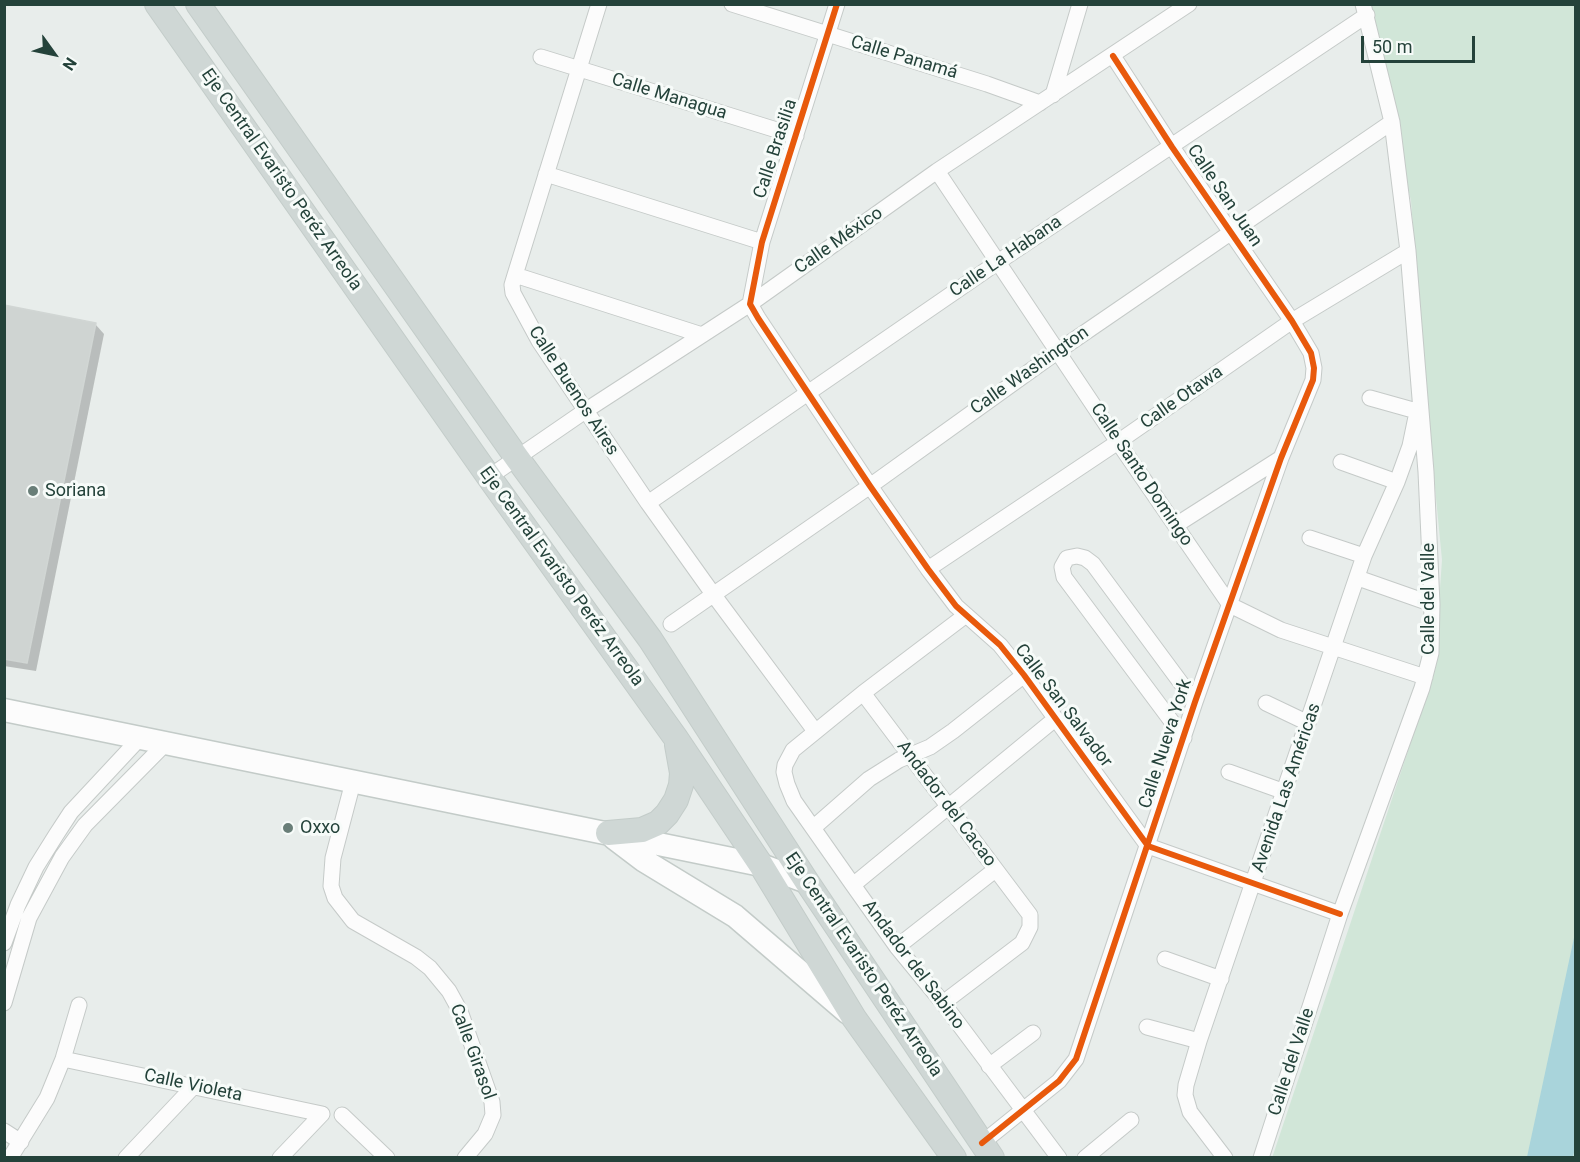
<!DOCTYPE html>
<html>
<head>
<meta charset="utf-8">
<style>
	body { margin:0 }
	#map { position:relative; width:1580px; height:1162px; overflow:hidden; background:#e8edeb; font-family:Roboto,sans-serif }
	canvas { display:block }
	.frame { position:absolute; inset:0; border:6px solid #24423a; pointer-events:none }
	.north { position:absolute; left:24px; top:24px; width:60px; height:60px; -webkit-text-stroke:4px #f7fbf9; paint-order:stroke; rotate:123deg; font-size:16px; font-weight:700; line-height:24px; text-align:center; color:#24423a }
	.north::after { content:''; display:block; margin:auto; width:21px; height:27px; background:#24423a; clip-path:polygon(50% 0,100% 100%,50% 72%,0 100%) }
	.scale { position:absolute; left:1361px; top:36px; width:114px; height:27px; box-sizing:border-box; border:3px solid #24423a; border-top:0; padding-left:8px; font-size:18px; line-height:21px; white-space:nowrap; color:#24423a; -webkit-text-stroke:4px #f7fbf9; paint-order:stroke }
</style>
</head>
<body>
<div id="map">
<canvas width="1580" height="1162"></canvas>
<div class="frame"></div>
<div class="north">N</div>
<div class="scale">50 m</div>
</div>
<script>
const ctx = document.querySelector('canvas').getContext('2d');
ctx.lineJoin = 'round';
function fill(path, color) { ctx.fillStyle = color; ctx.fill(path, 'evenodd'); }
const toPath = rows => new Path2D(rows.map(r => 'M' + r).join(''));
function stroke(path, color, width, dash) { ctx.strokeStyle = color; ctx.lineWidth = width; ctx.lineCap = dash ? 'butt' : 'round'; ctx.setLineDash(dash || []); ctx.stroke(path); }
function drawText(font, color, halo, rows, align = 'center') {
  ctx.font = font + ' Roboto,sans-serif'; ctx.lineWidth = 6; ctx.setLineDash([]); ctx.textBaseline = 'middle'; ctx.strokeStyle = halo; ctx.fillStyle = color; for (const [text, x, y, turn = 0] of rows) {
    ctx.save(); ctx.translate(x, y); ctx.rotate((+turn || 0) * Math.PI / 180); ctx.textAlign = isNaN(turn) ? turn : align; if (halo) ctx.strokeText(text, 0, 0); ctx.fillText(text, 0, 0); ctx.restore();
  }
}
fill(toPath([
	[1365,5,1575,5,1575,1157,1272,1158,1434,673,1442,560,1424,374,1411,201]
]), '#d1e6d8');
fill(toPath([
	[1575,933,1575,1148,1573,1157,1527,1157]
]), '#a9d4db');
fill(toPath([
	[4,306,96,325,104,334,36,671,4,666]
]), '#0003');
const building = toPath([
	[4,305,96,323,27,663,4,659,4,305]
]);
fill(building, '#cfd4d2');
stroke(building, '#d1d6d4', 1.5);
const street = toPath([
	[599,4,515,275,512,285,513,293,539,341,648,503,713,594,815,731],
	[732,4,987,84,1040,103],
	[837,4,762,242,750,304,758,318,870,486,928,569,956,606,1000,645,1024,675,1148,846,1340,914],
	[541,57,796,136],
	[1053,95,1080,4],
	[937,171,1118,442,1230,605,1281,630,1425,677],
	[546,174,762,242],
	[515,275,702,335],
	[1370,398,1420,412],
	[1341,462,1397,482],
	[489,477,585,411,750,304,937,171,1189,4],
	[648,503,998,262,1367,15],
	[1176,525,1281,458],
	[1310,538,1364,556],
	[928,569,1118,442,1292,321,1408,251],
	[1358,578,1432,604],
	[966,615,863,693,793,750,785,765,784,772,787,784,794,801,853,885,897,947,943,1003,1059,1158],
	[671,624,870,486,1058,351,1392,122],
	[863,693,1030,915,1030,927,1022,943,943,1003],
	[1266,703,1308,723],
	[1184,738,1064,577,1062,567,1067,558,1077,556,1085,558,1093,564,1195,702],
	[1229,772,1285,792],
	[353,782,333,858,331,886,335,898,353,921,416,957,430,968,449,991,460,1011,492,1102,493,1115,485,1134,465,1158],
	[813,828,869,779,899,760,930,747,953,731,1024,675],
	[853,885,1055,719],
	[4,943,18,905,36,867,56,835,71,812,140,738],
	[897,947,995,870],
	[1165,959,1221,979],
	[4,1003,29,918,62,857,85,825,166,743],
	[1147,1027,1199,1041],
	[63,1059,322,1114],
	[989,1066,1033,1033],
	[342,1115,387,1158],
	[4,1131,21,1142],
	[982,1143,1059,1081,1076,1059,1195,702,1281,458,1313,380,1314,368,1311,353,1292,321,1172,147,1113,56],
	[10,1158,47,1098,63,1059,79,1005],
	[126,1158,194,1086],
	[280,1158,322,1114],
	[1085,1158,1131,1120],
	[1225,1158,1190,1112,1185,1095,1186,1085,1199,1041,1364,556,1397,482,1410,446,1416,417],
	[1261,1158,1340,914,1422,688,1431,653,1432,604,1426,472,1408,251,1392,122,1363,4]
]);
const secondary = toPath([
	[4,710,761,865,807,882],
	[614,838,643,860,735,916,848,1013]
]);
const primary = toPath([
	[157,4,489,477,675,737,761,865,854,1018,954,1158],
	[198,4,517,458,650,639,807,882,992,1158],
	[608,833,642,830,658,823,667,814,676,800,681,785,682,773,677,745]
]);
stroke(street, '#c5cac8', 17);
stroke(secondary, '#c3cbc8', 25);
stroke(primary, '#c3ccc9', 26);
stroke(street, '#fcfcfc', 15);
stroke(secondary, '#fcfcfc', 22);
stroke(primary, '#cfd7d5', 24);
stroke(toPath([
	[837,4,762,242,750,304,758,318,870,486,928,569,956,606,1000,645,1024,675,1148,846,1340,914],
	[982,1143,1059,1081,1076,1059,1195,702,1281,458,1313,380,1314,368,1311,353,1292,321,1172,147,1113,56]
]), '#e8590c', 6);
for (const [x, y, r, color] of [
	[33,491,6,"#697e78"],
	[288,828,6,"#697e78"]
]) { const dot = new Path2D(); dot.arc(x, y, r, 0, 2 * Math.PI); ctx.fillStyle = color; ctx.fill(dot); stroke(dot, '#f7fbf9', 2); }
drawText('18px', '#24423a', '#f7fbf9', [
	["Calle Panamá",904,58,17],
	["Calle Managua",669,97,17],
	["Calle Brasilia",776,149,-72],
	["Eje Central Evaristo Peréz Arreola",281,180,55],
	["Calle San Juan",1224,196,56],
	["Calle México",839,241,-35],
	["Calle La Habana",1006,257,-34],
	["Calle Washington",1030,371,-35],
	["Calle Buenos Aires",573,391,57],
	["Calle Otawa",1182,398,-35],
	["Calle Santo Domingo",1141,475,56],
	["Eje Central Evaristo Peréz Arreola",561,577,54],
	["Calle del Valle",1429,599,-90],
	["Calle San Salvador",1063,706,53],
	["Calle Nueva York",1166,744,-72],
	["Avenida Las Américas",1287,788,-71],
	["Andador del Cacao",946,804,53],
	["Eje Central Evaristo Peréz Arreola",863,965,56],
	["Andador del Sabino",913,965,53],
	["Calle Girasol",472,1052,70],
	["Calle del Valle",1292,1062,-72],
	["Calle Violeta",193,1086,12]
]);
drawText('18px', '#24423a', '#f7fbf9', [
	["Soriana",45,491],
	["Oxxo",300,828]
], 'left');
</script>
</body>
</html>
